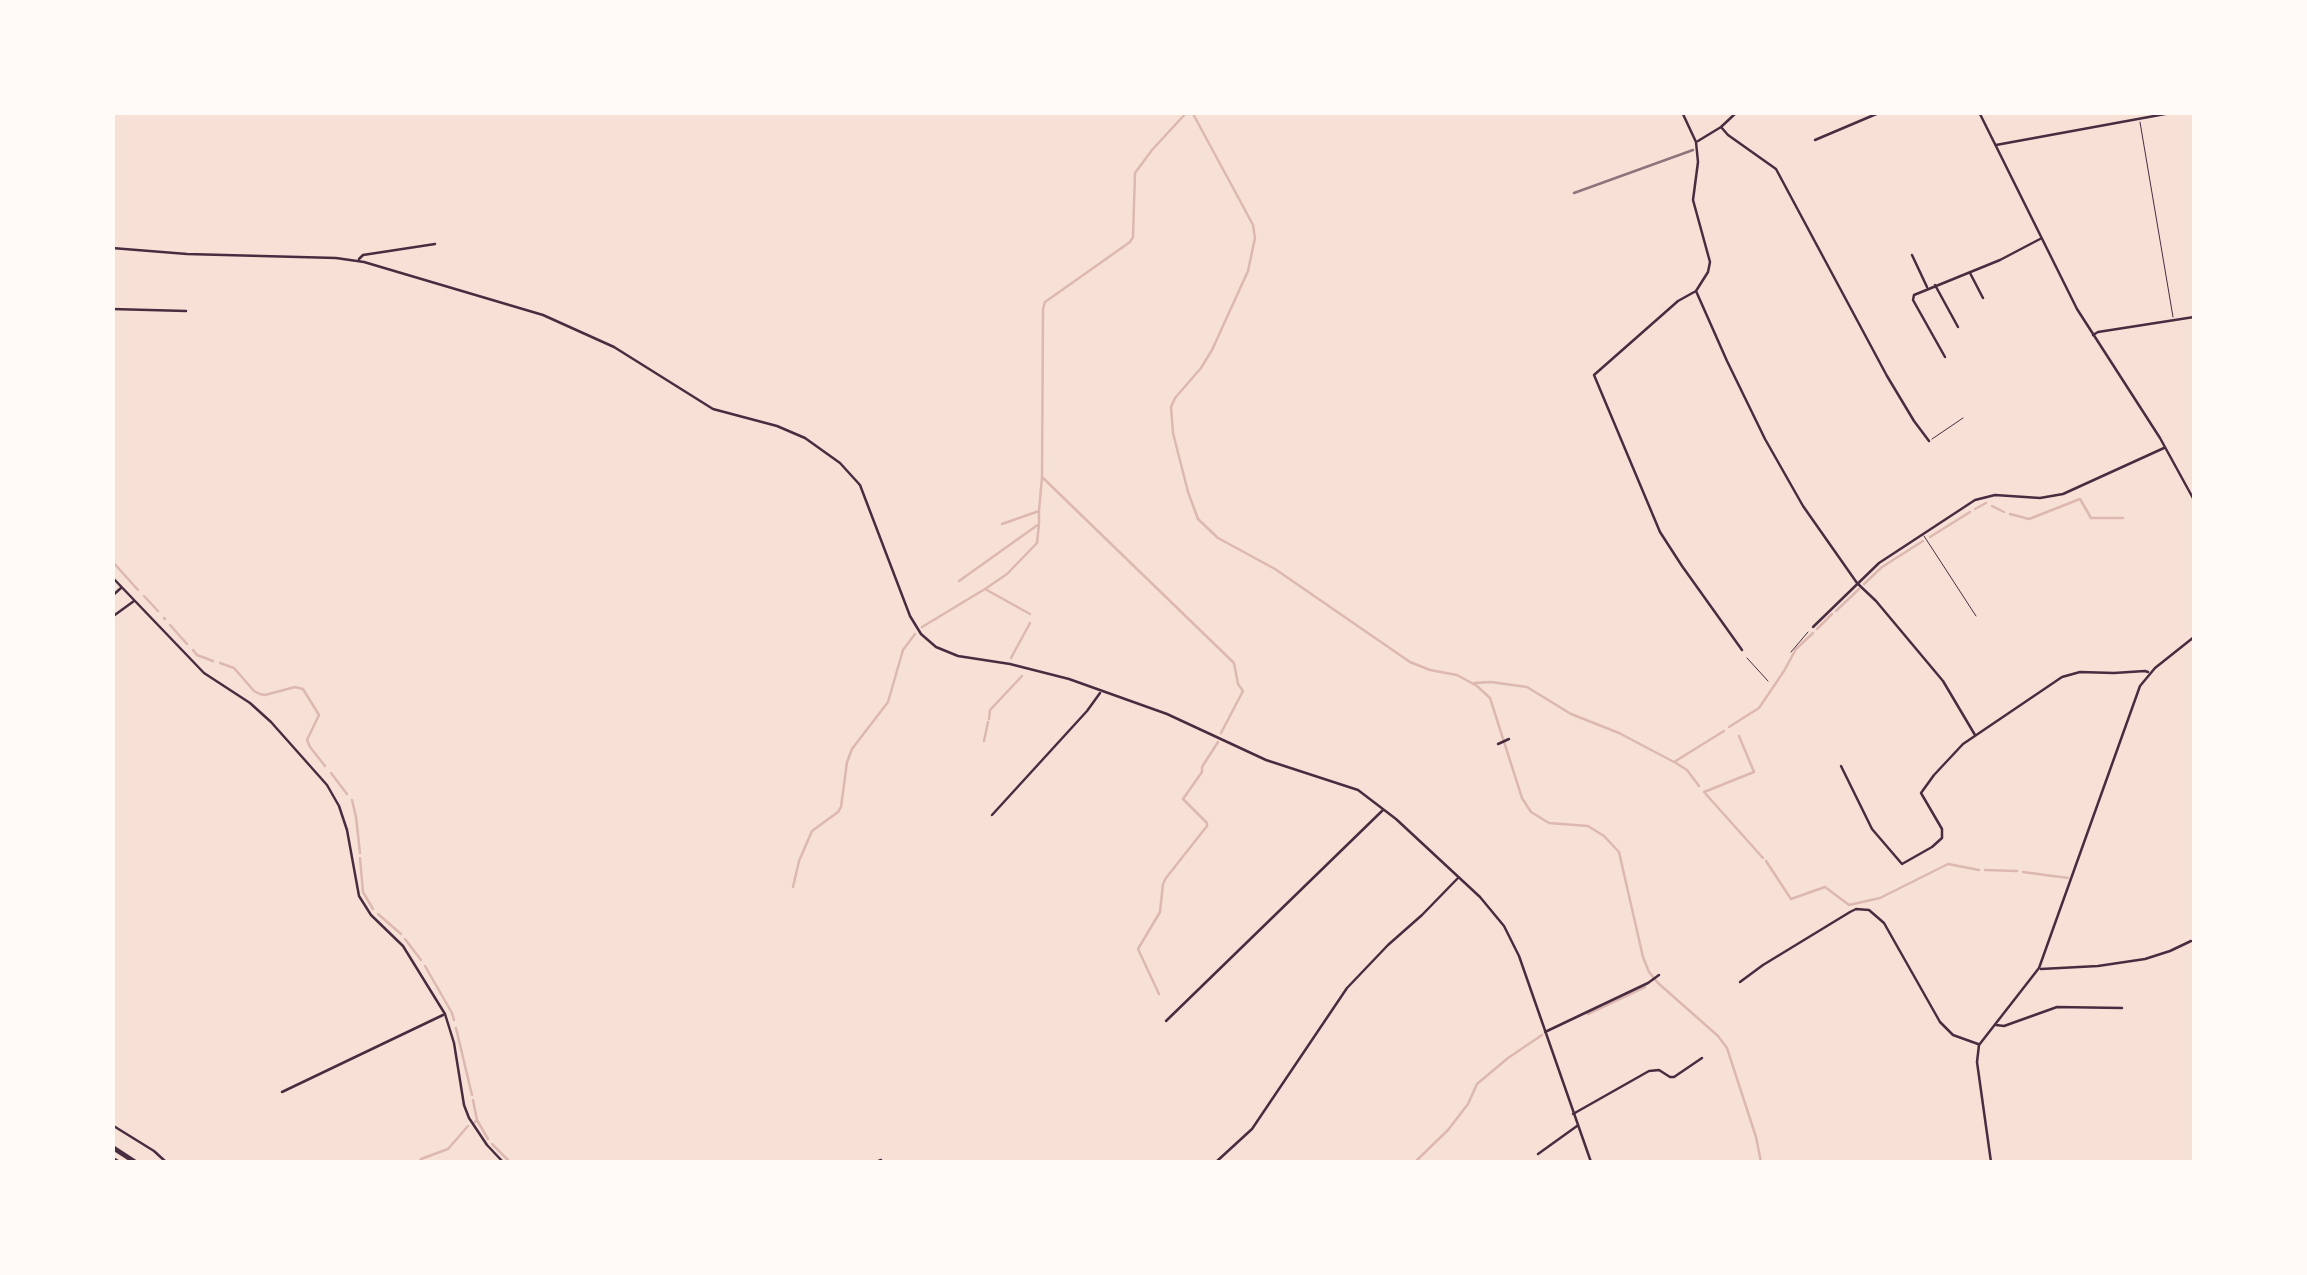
<!DOCTYPE html>
<html>
<head>
<meta charset="utf-8">
<style>
	body { margin:0 }
	#map { position:relative; width:2307px; height:1275px; overflow:hidden; background:#f7e1d7; font-family:"Public Sans",sans-serif }
	canvas { display:block }
	.frame { position:absolute; inset:0; border:115px solid #fffaf5; pointer-events:none }
</style>
</head>
<body>
<div id="map">
<canvas width="2307" height="1275"></canvas>
<div class="frame"></div>
</div>
<script>
const ctx = document.querySelector('canvas').getContext('2d');
ctx.lineJoin = 'round';
const toPath = rows => new Path2D(rows.map(r => 'M' + r).join(''));
function stroke(path, color, width, dash) { ctx.strokeStyle = color; ctx.lineWidth = width; ctx.lineCap = dash ? 'butt' : 'round'; ctx.setLineDash(dash || []); ctx.stroke(path); }
stroke(toPath([
	[1187,112,1152,150,1135,173,1133,237,1130,242,1045,302,1043,309,1042,477,1234,663,1238,684,1243,691,1221,733],
	[1192,112,1245,210,1253,225,1255,238,1248,271,1212,350,1201,368,1175,398,1171,407,1173,433,1188,492,1198,519,1218,538,1275,569,1410,662,1430,670,1457,675,1477,686,1490,698,1522,798,1531,812,1549,823,1588,826,1604,836,1619,852,1643,957,1649,972,1658,983,1718,1036,1727,1048,1756,1137,1761,1162],
	[1992,506,2004,512],
	[1975,509,1986,503],
	[2010,514,2029,519,2080,499,2091,518,2123,518],
	[1002,524,1039,511,1042,477],
	[1930,537,1970,512],
	[112,561,138,590],
	[959,581,1039,524,1039,511],
	[1864,584,1882,567,1923,541],
	[144,596,158,611],
	[1836,611,1859,589],
	[1030,614,985,589,1007,574,1037,543,1039,524],
	[164,618,165,619],
	[170,625,187,644],
	[922,627,985,589],
	[1817,629,1832,614],
	[193,650,197,655,213,661],
	[1011,658,1030,623],
	[220,663,234,668,254,691,260,694,265,695,295,687,303,689,319,715,307,740,310,747,325,766],
	[1474,683,1491,682,1527,687,1571,714,1619,733,1674,762,1724,731],
	[989,719,990,710,1022,676],
	[1729,727,1759,708,1784,671,1796,649,1813,633],
	[984,741,988,722],
	[1676,763,1687,770,1699,786],
	[331,773,347,794],
	[1704,792,1754,772,1739,736],
	[1704,792,1763,858],
	[352,800,356,817,360,853],
	[360,858,363,892,373,909],
	[1766,861,1791,899,1825,887,1849,905,1880,898,1948,864,1979,870],
	[1985,870,2017,871],
	[2023,872,2068,878],
	[793,887,799,861,812,831,838,812,841,807,847,762,852,749,888,702,903,650,915,634],
	[378,914,401,934],
	[405,939,421,960],
	[425,966,452,1013,454,1020],
	[1159,994,1138,949,1160,912,1163,884,1166,878,1207,826,1207,823,1183,799,1202,772,1202,767,1218,742],
	[1588,1014,1645,987],
	[456,1028,472,1095],
	[473,1100,477,1120,475,1122],
	[477,1120,488,1139],
	[492,1144,510,1162],
	[419,1162,421,1159,448,1149,468,1126],
	[1415,1162,1448,1130,1468,1104,1477,1084,1508,1058,1542,1035]
]), '#dcb8b0', 2.5);
stroke(toPath([
	[1791,652,1808,632],
	[1747,658,1768,681]
]), '#4a2c40', 1);
stroke(toPath([
	[2140,122,2173,317],
	[1932,439,1963,418],
	[1924,536,1976,616]
]), '#4a2c40', 1);
stroke(toPath([
	[1682,112,1696,142,1698,162,1693,200,1710,262,1708,272,1696,291,1678,301,1594,375,1660,532,1682,566,1742,650],
	[1721,127,1728,135,1776,169,1887,376,1914,421,1929,441],
	[1815,140,1881,112],
	[1698,141,1721,127,1737,112],
	[1996,145,2176,112],
	[1912,255,1927,287],
	[359,259,363,255,435,244],
	[1970,273,1983,298],
	[1935,285,1958,327],
	[1696,291,1727,361,1765,439,1803,506,1857,583,1876,601,1943,681,1975,735],
	[112,309,186,311],
	[2093,335,2098,332,2194,317],
	[1945,357,1913,300,1914,295,2000,260,2040,239],
	[112,596,121,588],
	[112,617,134,601],
	[1813,627,1879,563,1975,500,1995,495,2040,498,2063,494,2164,448],
	[1498,744,1509,739],
	[1841,766,1872,829,1902,864,1932,847,1942,838,1942,829,1921,793,1934,775,1963,744,2062,677,2080,672,2114,673,2145,671,2148,672],
	[992,815,1087,711,1100,693],
	[2041,969,2098,966,2145,959,2170,951,2191,941],
	[1740,982,1763,965,1850,912,1856,909,1869,910,1884,923,1940,1022,1953,1035,1978,1044],
	[1166,1021,1383,810],
	[1996,1025,2004,1026,2057,1007,2122,1008],
	[1545,1032,1648,983,1659,975],
	[282,1092,443,1015],
	[1573,1114,1649,1071,1659,1070,1670,1077,1674,1077,1702,1058],
	[112,1125,154,1151,166,1162],
	[1538,1154,1577,1126],
	[876,1162,881,1160],
	[1216,1162,1252,1129,1347,988,1388,945,1422,915,1458,878]
]), '#4a2c40', 2.5);
stroke(toPath([
	[1979,112,2077,309,2160,438,2194,500],
	[112,248,187,254,336,258,364,262,543,315,614,347,713,409,777,426,805,438,840,463,860,485,910,616,921,634,936,647,958,656,1010,664,1069,679,1167,714,1266,760,1358,790,1396,819,1480,897,1504,926,1519,956,1591,1162],
	[112,577,204,673,250,703,271,722,327,785,339,806,347,830,359,896,371,915,403,946,445,1014,454,1043,464,1105,469,1118,487,1145,503,1162],
	[1991,1162,1977,1062,1979,1045,2039,968,2140,686,2155,668,2194,637]
]), '#4a2c40', 2.5);
stroke(toPath([
	[112,1147,135,1162],
	[112,1159,117,1162]
]), '#4a2c40', 5);
stroke(toPath([
	[1574,193,1693,150]
]), '#8f747c', 2.5);
</script>
</body>
</html>
